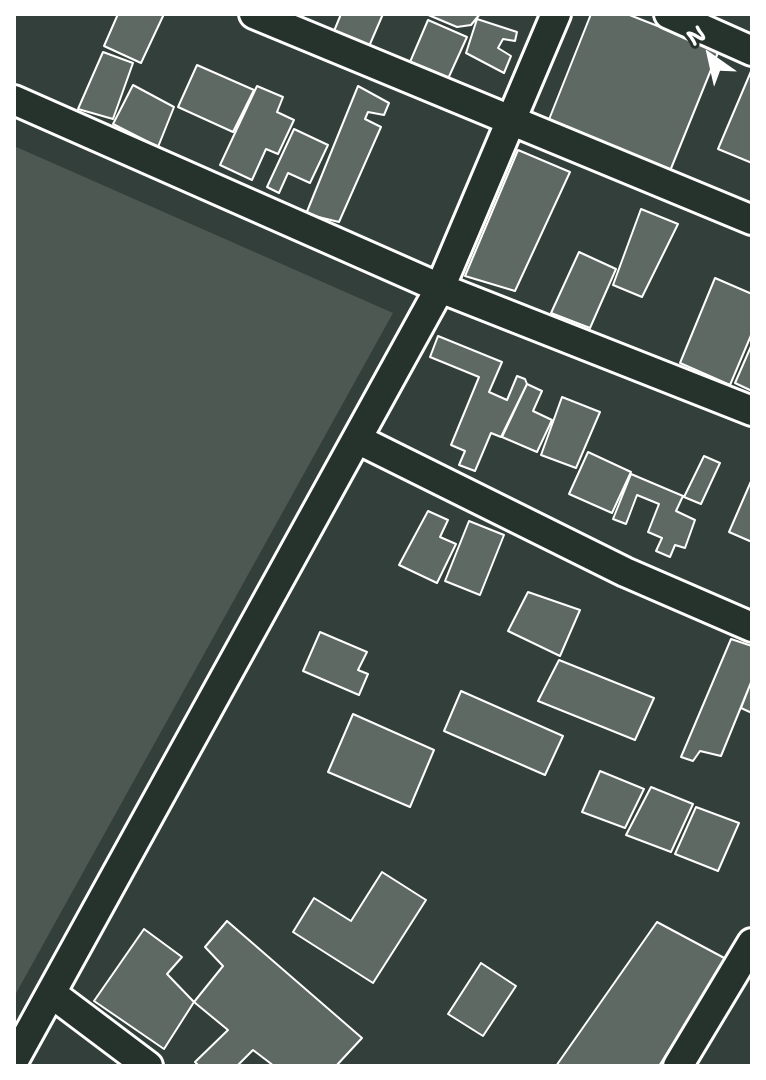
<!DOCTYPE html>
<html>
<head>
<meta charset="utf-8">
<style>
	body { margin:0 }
	#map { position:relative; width:766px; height:1080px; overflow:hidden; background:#333f3a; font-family:"Shantell Sans",sans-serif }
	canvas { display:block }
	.frame { position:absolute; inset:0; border:16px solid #fff; pointer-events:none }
	.north { position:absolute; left:670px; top:16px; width:80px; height:80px; -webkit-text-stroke:6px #26332d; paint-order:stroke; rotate:326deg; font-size:22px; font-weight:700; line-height:32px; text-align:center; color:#fff }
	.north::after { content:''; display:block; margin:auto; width:28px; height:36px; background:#fff; clip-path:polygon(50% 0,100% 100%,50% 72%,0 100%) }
</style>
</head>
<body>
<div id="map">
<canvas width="766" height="1080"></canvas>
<div class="frame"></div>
<div class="north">N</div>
</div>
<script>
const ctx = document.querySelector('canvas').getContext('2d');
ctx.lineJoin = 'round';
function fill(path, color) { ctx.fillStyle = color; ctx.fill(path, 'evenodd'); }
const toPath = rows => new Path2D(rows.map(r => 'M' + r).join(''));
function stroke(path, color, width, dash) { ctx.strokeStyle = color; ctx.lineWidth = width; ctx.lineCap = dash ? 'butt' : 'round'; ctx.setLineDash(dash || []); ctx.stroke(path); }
fill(toPath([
	[14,146,393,313,14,997]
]), '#4d5853');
const building = toPath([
	[118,14,164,14,141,63,104,46,118,14],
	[341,14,383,14,367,51,332,36,341,14],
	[426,14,480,14,471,25,457,27,426,14],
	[591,14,627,14,719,50,670,171,548,122,591,14],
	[477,19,517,32,515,41,503,39,498,48,511,56,504,73,466,53,477,19],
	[428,20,467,37,442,92,404,76,428,20],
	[103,52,133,63,113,119,78,109,103,52],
	[197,65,254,90,233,132,178,107,197,65],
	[752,69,752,163,718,149,752,69],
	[133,85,174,107,158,147,113,124,133,85],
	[257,86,283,97,277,112,294,120,278,154,266,149,252,180,220,165,257,86],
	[358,86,389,103,384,115,368,112,365,119,381,127,339,222,306,214,358,86],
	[294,129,328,145,310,183,288,173,279,193,267,187,294,129],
	[518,150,570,172,515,291,465,276,518,150],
	[641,209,678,224,642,297,613,285,641,209],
	[579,252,616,269,590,328,551,313,579,252],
	[715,278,752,294,752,333,730,385,680,363,715,278],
	[438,336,502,362,489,392,507,400,517,376,525,379,527,384,501,437,491,433,475,471,459,465,465,451,451,445,479,377,430,357,438,336],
	[752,344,752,391,735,383,752,344],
	[527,384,542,391,533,411,552,420,537,452,502,437,527,384],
	[562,397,600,412,576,468,541,455,562,397],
	[588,452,631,472,612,513,569,494,588,452],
	[704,456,720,463,701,504,684,497,704,456],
	[631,474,683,496,676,511,695,520,685,548,675,545,670,557,656,551,662,538,648,532,659,504,637,495,626,524,613,519,631,474],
	[752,479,752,542,729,532,752,479],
	[428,511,448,520,440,537,456,544,437,583,399,565,428,511],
	[469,521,504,535,480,595,445,581,469,521],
	[528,592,580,610,560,656,508,631,528,592],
	[320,632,367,652,358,670,368,674,359,695,303,671,320,632],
	[731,639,752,646,752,680,721,756,700,751,693,761,681,757,731,639],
	[559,660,654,698,635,740,538,701,559,660],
	[752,680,752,713,741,708,752,680],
	[461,691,563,736,545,775,444,731,461,691],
	[353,714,434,750,410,807,328,772,353,714],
	[600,771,644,789,625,828,582,812,600,771],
	[651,787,693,804,671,852,626,835,651,787],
	[696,807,739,823,718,871,675,854,696,807],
	[382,872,426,900,373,983,293,932,314,898,351,921,382,872],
	[227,921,362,1038,336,1066,274,1066,253,1050,237,1066,199,1066,195,1062,228,1030,194,1002,223,966,205,947,227,921],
	[657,922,728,960,659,1066,556,1066,657,922],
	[144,929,182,957,167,974,194,1002,164,1049,94,1001,144,929],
	[481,963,516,986,483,1036,448,1014,481,963]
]);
fill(building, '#5f6964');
stroke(building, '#fff', 2);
const minor = toPath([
	[254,14,752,220],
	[669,14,752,51],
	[14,100,440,288,752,411],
	[357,439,625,572,752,627],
	[51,993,148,1066],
	[14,1060,440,288,556,14],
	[678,1066,752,943]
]);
stroke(minor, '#fff', 34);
stroke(minor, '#26332d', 28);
</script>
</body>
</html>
